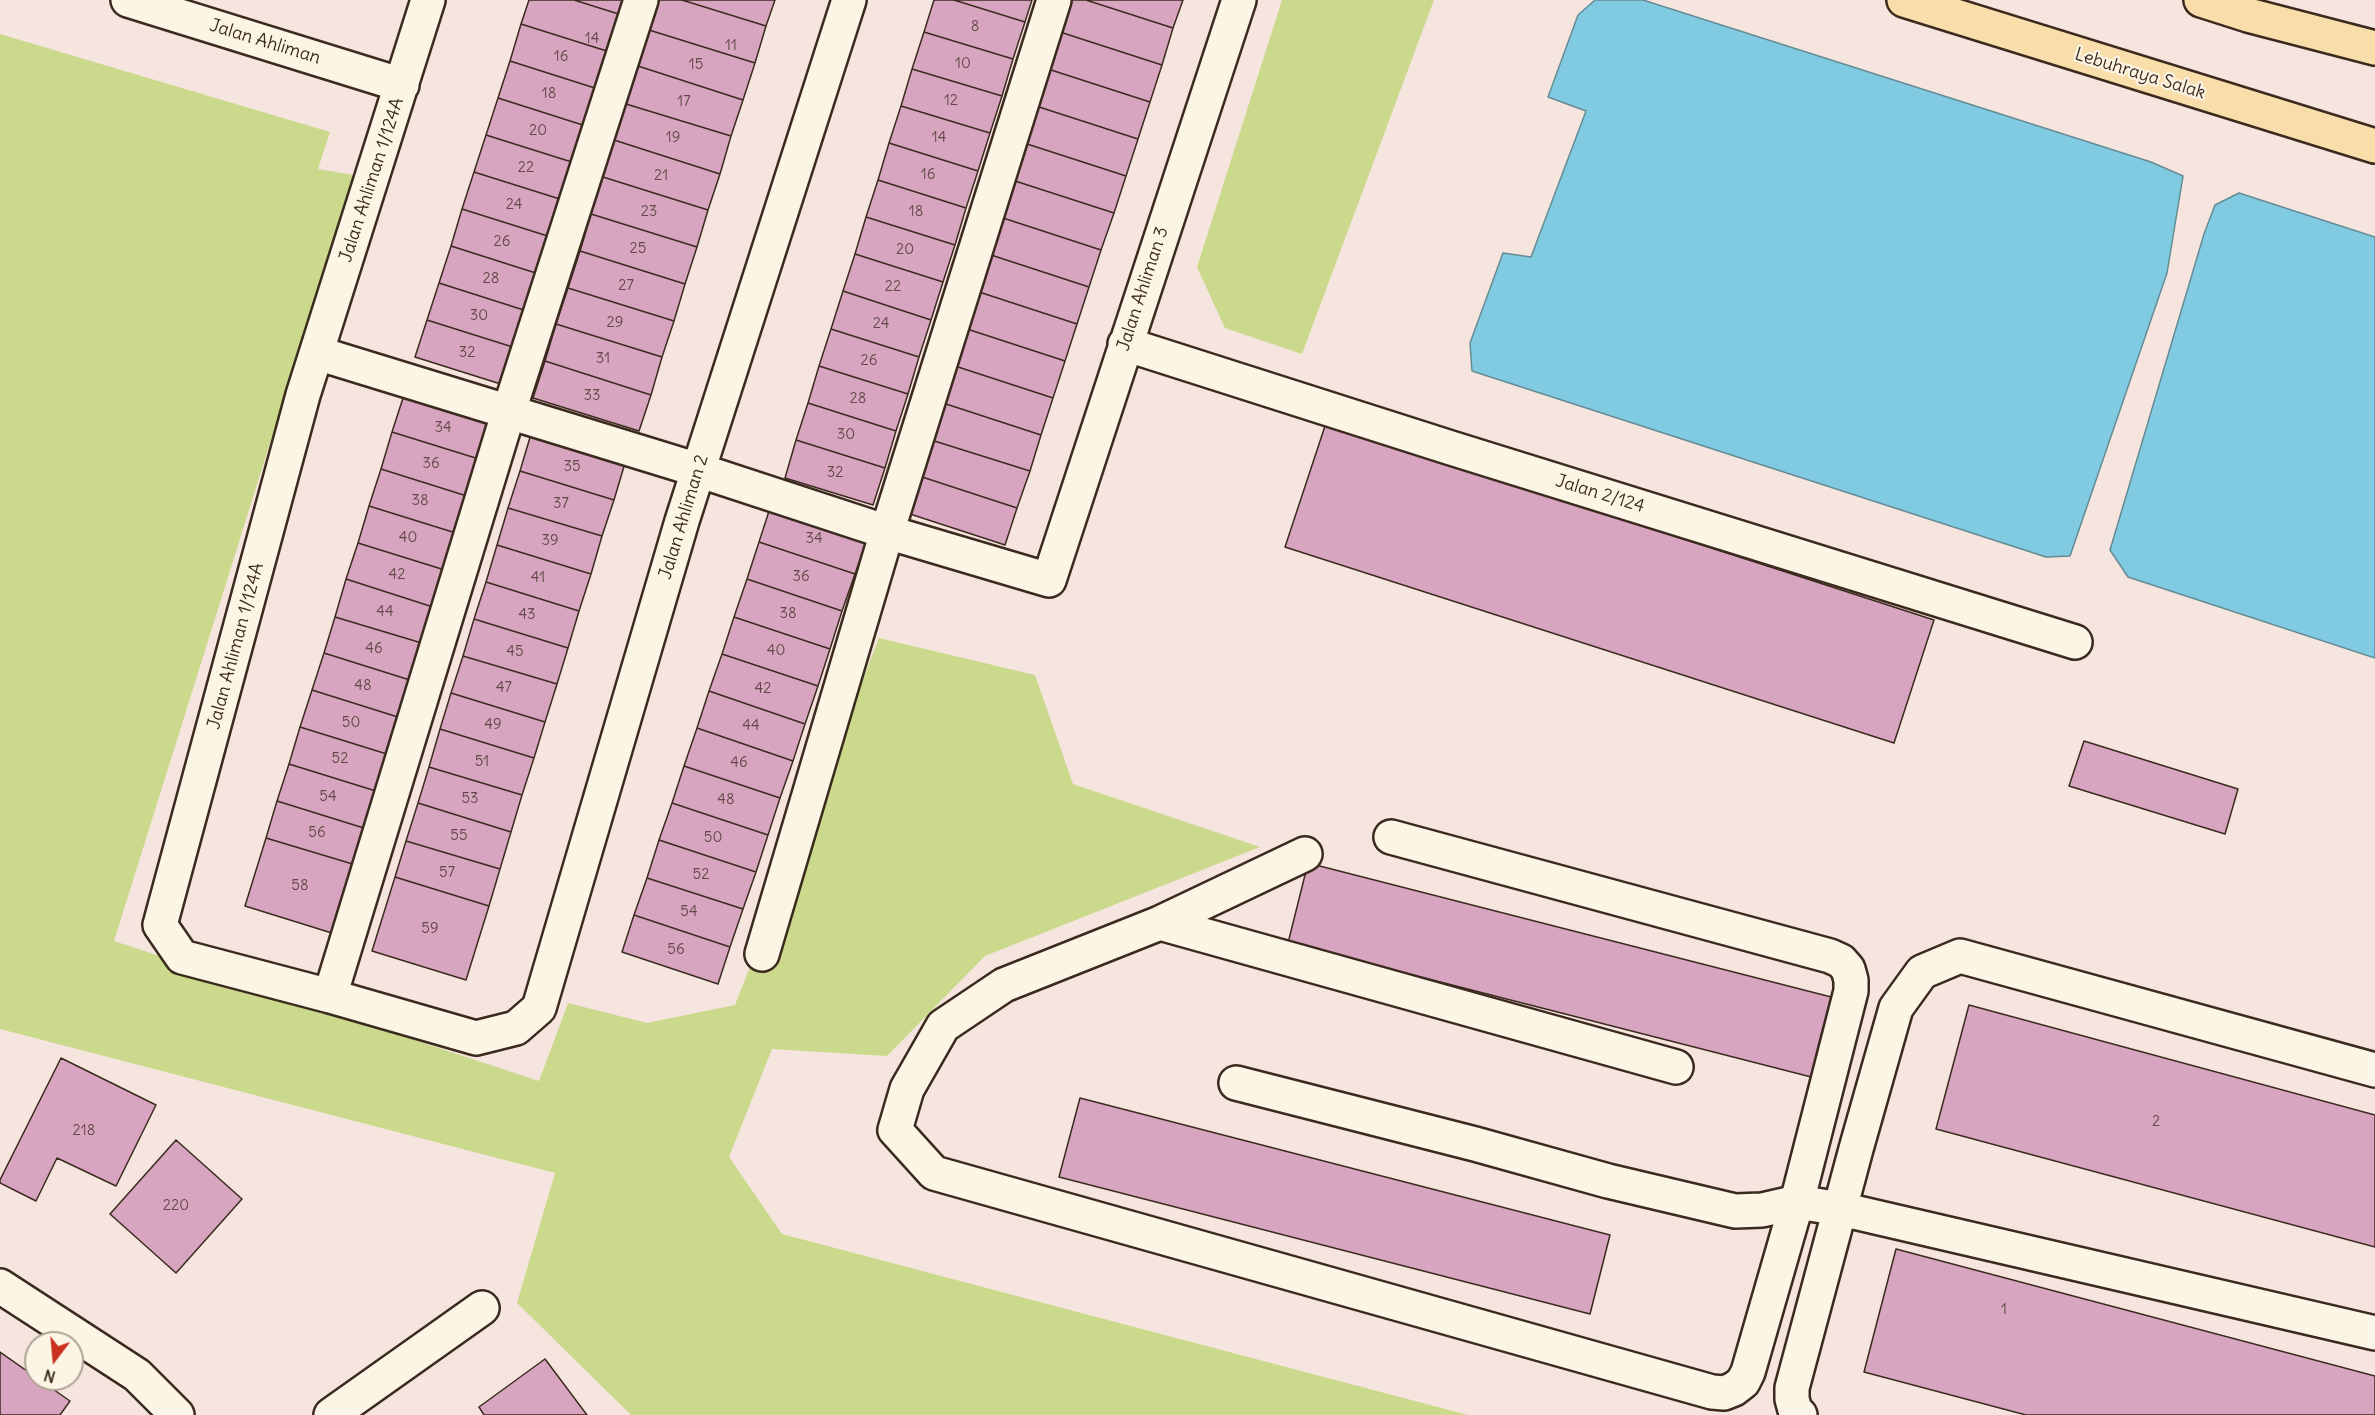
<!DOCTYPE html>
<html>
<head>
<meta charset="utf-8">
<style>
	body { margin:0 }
	#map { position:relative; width:2375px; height:1415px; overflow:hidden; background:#f5e5de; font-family:Delius,sans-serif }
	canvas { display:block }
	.north { position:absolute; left:24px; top:1331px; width:60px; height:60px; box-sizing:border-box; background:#fcf5e5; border:2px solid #afa495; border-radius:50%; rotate:196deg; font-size:16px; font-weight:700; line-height:24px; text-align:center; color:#3b2a1e }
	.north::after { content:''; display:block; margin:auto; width:21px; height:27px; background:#c8321e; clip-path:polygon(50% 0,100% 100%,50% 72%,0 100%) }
</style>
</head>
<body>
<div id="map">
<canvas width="2375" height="1415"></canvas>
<div class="north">N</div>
</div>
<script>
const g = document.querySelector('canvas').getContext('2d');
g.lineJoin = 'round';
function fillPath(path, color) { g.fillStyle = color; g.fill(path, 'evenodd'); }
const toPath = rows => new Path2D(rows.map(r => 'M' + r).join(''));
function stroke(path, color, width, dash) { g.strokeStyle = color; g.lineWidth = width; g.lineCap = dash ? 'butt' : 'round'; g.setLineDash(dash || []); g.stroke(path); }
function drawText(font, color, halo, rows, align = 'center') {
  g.font = font + ' Delius,sans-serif'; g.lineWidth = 4.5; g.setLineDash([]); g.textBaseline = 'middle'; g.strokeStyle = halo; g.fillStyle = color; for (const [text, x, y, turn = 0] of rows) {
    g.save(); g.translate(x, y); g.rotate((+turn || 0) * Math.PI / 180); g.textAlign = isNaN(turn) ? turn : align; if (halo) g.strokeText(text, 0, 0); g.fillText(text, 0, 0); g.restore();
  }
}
fillPath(toPath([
	[1282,0,1434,0,1302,354,1225,328,1197,267],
	[0,34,330,132,318,169,354,175,114,941,539,1081,568,1003,647,1023,735,1005,879,638,1035,675,1073,784,1260,847,985,956,887,1056,772,1049,729,1157,782,1234,1468,1415,631,1415,517,1303,555,1173,0,1029]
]), '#cbd98c');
const water = toPath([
	[1595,0,1643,0,2151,162,2183,176,2167,273,2070,556,2046,557,1472,371,1470,343,1503,253,1531,257,1586,111,1548,97,1578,15,1595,0],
	[2239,193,2375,237,2375,658,2128,577,2110,550,2204,234,2215,205,2239,193]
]);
fillPath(water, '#81cbe2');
stroke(water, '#658b94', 1.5);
const building = toPath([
	[529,0,574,0,625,16,613,53,521,24,529,0],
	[574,0,630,0,625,16,574,0],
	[659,0,682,0,766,26,755,63,649,30,659,0],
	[682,0,775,0,766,26,682,0],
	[934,0,954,0,1025,22,1013,59,924,32,934,0],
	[954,0,1032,0,1025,22,954,0],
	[1070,0,1086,0,1173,28,1162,65,1060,32,1070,0],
	[1086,0,1183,0,1173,28,1086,0],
	[521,24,613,53,601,90,510,61,521,24],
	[649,30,755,63,743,100,638,66,649,30],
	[924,32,1013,59,1002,96,912,69,924,32],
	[1060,32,1162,65,1150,102,1048,69,1060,32],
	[510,61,601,90,589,127,498,98,510,61],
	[638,66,743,100,731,136,626,104,638,66],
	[912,69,1002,96,990,133,901,106,912,69],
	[1048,69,1150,102,1138,139,1036,106,1048,69],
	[498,98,589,127,578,164,486,135,498,98],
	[626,104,731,136,720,174,614,140,626,104],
	[901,106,990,133,978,171,889,143,901,106],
	[1036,106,1138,139,1126,176,1024,143,1036,106],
	[486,135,578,164,566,201,474,172,486,135],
	[614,140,720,174,708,210,603,177,614,140],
	[889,143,978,171,966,208,878,180,889,143],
	[1024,143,1126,176,1114,213,1012,180,1024,143],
	[474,172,566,201,554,238,462,209,474,172],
	[603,177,708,210,697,247,591,214,603,177],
	[878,180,966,208,955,245,866,217,878,180],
	[1012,180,1114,213,1101,250,1000,217,1012,180],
	[462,209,554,238,542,275,451,246,462,209],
	[591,214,697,247,685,284,580,251,591,214],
	[866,217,955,245,943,282,855,254,866,217],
	[1000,217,1101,250,1089,287,988,254,1000,217],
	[451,246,542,275,530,312,439,283,451,246],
	[580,251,685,284,674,321,568,288,580,251],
	[855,254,943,282,931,320,843,291,855,254],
	[988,254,1089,287,1077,324,976,291,988,254],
	[439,283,530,312,519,349,427,320,439,283],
	[568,288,674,321,662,357,556,324,568,288],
	[843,291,931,320,919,357,831,329,843,291],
	[976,291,1077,324,1065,361,964,328,976,291],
	[427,320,519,349,507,386,415,357,427,320],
	[556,324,662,357,651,395,545,361,556,324],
	[964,328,1065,361,1053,398,952,365,964,328],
	[831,329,919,357,908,394,819,366,831,329],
	[545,361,651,395,639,431,533,398,545,361],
	[952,365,1053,398,1041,435,940,402,952,365],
	[819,366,908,394,896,431,808,403,819,366],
	[404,395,493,423,482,460,392,432,404,395],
	[940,402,1041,435,1030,471,928,439,940,402],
	[808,403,896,431,885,468,796,440,808,403],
	[1326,423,1934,620,1894,743,1285,547,1326,423],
	[392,432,482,460,470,497,381,469,392,432],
	[531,434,625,463,614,500,520,471,531,434],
	[928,439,1030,471,1017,508,916,475,928,439],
	[796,440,885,468,873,505,785,478,796,440],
	[381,469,470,497,459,534,369,506,381,469],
	[520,471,614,500,602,536,508,508,520,471],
	[916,475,1017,508,1005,545,904,512,916,475],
	[771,505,868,537,855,574,759,542,771,505],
	[369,506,459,534,448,571,358,543,369,506],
	[508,508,602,536,591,574,497,545,508,508],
	[759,542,855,574,842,611,747,579,759,542],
	[358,543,448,571,436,608,346,579,358,543],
	[497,545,591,574,579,611,486,582,497,545],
	[346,579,436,608,425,644,335,617,346,579],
	[747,579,842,611,830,649,734,617,747,579],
	[486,582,579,611,568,648,474,619,486,582],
	[335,617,425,644,413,681,324,653,335,617],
	[734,617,830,649,818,686,722,654,734,617],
	[474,619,568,648,557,684,463,656,474,619],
	[324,653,413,681,401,718,312,690,324,653],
	[722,654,818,686,805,724,709,691,722,654],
	[463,656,557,684,545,722,451,693,463,656],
	[312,690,401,718,390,755,300,727,312,690],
	[709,691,805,724,793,761,697,728,709,691],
	[451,693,545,722,534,758,440,729,451,693],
	[300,727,390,755,379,792,289,764,300,727],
	[697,728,793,761,780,798,684,766,697,728],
	[440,729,534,758,522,795,429,767,440,729],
	[2084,741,2238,789,2225,834,2069,786,2084,741],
	[289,764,379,792,367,829,277,801,289,764],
	[684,766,780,798,768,835,672,803,684,766],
	[429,767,522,795,511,832,418,803,429,767],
	[277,801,367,829,356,865,266,838,277,801],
	[418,803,511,832,500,869,406,841,418,803],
	[672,803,768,835,756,872,659,840,672,803],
	[266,838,356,865,335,934,245,906,266,838],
	[659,840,756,872,743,909,647,878,659,840],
	[406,841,500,869,489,906,395,877,406,841],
	[1308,863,1839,999,1819,1079,1288,943,1308,863],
	[395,877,489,906,466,980,372,951,395,877],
	[647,878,743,909,730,947,634,915,647,878],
	[634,915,730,947,718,984,622,952,634,915],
	[1969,1005,2375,1115,2375,1247,1936,1129,1969,1005],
	[61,1058,156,1105,116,1186,57,1158,36,1201,0,1183,0,1180,61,1058],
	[1080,1098,1610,1235,1590,1314,1059,1177,1080,1098],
	[176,1140,242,1199,176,1273,110,1214,176,1140],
	[1896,1249,2375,1376,2375,1415,2026,1415,1864,1372,1896,1249],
	[0,1352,70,1401,60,1415,0,1415,0,1352],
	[545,1359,587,1415,484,1415,479,1407,545,1359]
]);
fillPath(building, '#d8a5c1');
stroke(building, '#3b2a1e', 1.5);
const minor = toPath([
	[128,0,402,85],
	[428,0,303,395,160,925,182,957,330,996,476,1038,516,1028,539,1008,682,521,849,0],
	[1125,344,1451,448,2075,642],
	[317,353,698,470,887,532,1049,580,1239,0],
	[1305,854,1160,923,1004,985,943,1026,907,1089,895,1130,934,1173,1712,1392,1724,1393,1734,1389,1743,1382,1748,1372,1797,1202,1841,1209,2375,1333],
	[1160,923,1676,1067],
	[762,954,887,532,1054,0],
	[330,996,508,414,641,0],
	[1236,1083,1475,1144,1608,1181,1735,1211,1762,1210,1797,1202,1851,991,1851,980,1848,969,1841,961,1830,956,1391,837],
	[0,1286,137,1375,177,1415],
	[331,1415,482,1308],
	[1800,1415,1795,1410,1792,1399,1792,1388,1856,1149,1896,1008,1922,972,1960,956,2375,1070]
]);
const highway = toPath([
	[1904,0,2375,146],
	[2201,0,2248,15,2375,48]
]);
stroke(minor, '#3b2a1e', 38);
stroke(highway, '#3b2a1e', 38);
stroke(minor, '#fcf5e5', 33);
stroke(highway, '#f9deab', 33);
drawText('15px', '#624947', null, [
	["8",975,27],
	["14",592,39],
	["11",731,46],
	["16",561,57],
	["10",963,64],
	["15",696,65],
	["18",549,94],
	["12",951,101],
	["17",684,102],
	["20",538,131],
	["19",673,138],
	["14",939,138],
	["22",526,168],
	["16",928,175],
	["21",661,176],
	["24",514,205],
	["23",649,212],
	["18",916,212],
	["26",502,242],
	["25",638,249],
	["20",905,250],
	["28",491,279],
	["27",626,286],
	["22",893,287],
	["30",479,316],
	["29",615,323],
	["24",881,324],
	["32",467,353],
	["31",603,359],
	["26",869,361],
	["33",592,396],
	["28",858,399],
	["34",443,428],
	["30",846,435],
	["36",431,464],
	["35",572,467],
	["32",835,473],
	["38",420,501],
	["37",561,504],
	["40",408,538],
	["34",814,539],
	["39",550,541],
	["42",397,575],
	["36",801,577],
	["41",538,578],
	["44",385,612],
	["38",788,614],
	["43",527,615],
	["46",374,649],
	["40",776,651],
	["45",515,652],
	["48",363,686],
	["47",504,688],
	["42",763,689],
	["50",351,723],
	["49",493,725],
	["44",751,726],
	["52",340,759],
	["51",482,762],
	["46",739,763],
	["54",328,797],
	["53",470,799],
	["48",726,800],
	["56",317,833],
	["55",459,836],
	["50",713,838],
	["57",447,873],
	["52",701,875],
	["58",300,886],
	["54",689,912],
	["59",430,929],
	["56",676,950],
	["2",2156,1122],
	["218",84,1131],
	["220",176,1206],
	["1",2004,1310]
]);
drawText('18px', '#3b2a1e', '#fcf5e5', [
	["Jalan Ahliman",265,42,17],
	["Lebuhraya Salak",2140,74,17],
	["Jalan Ahliman 1/124A",372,180,-72],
	["Jalan Ahliman 3",1143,289,-72],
	["Jalan 2/124",1600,494,17],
	["Jalan Ahliman 2",684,517,-73],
	["Jalan Ahliman 1/124A",236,646,-75]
]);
</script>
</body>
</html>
